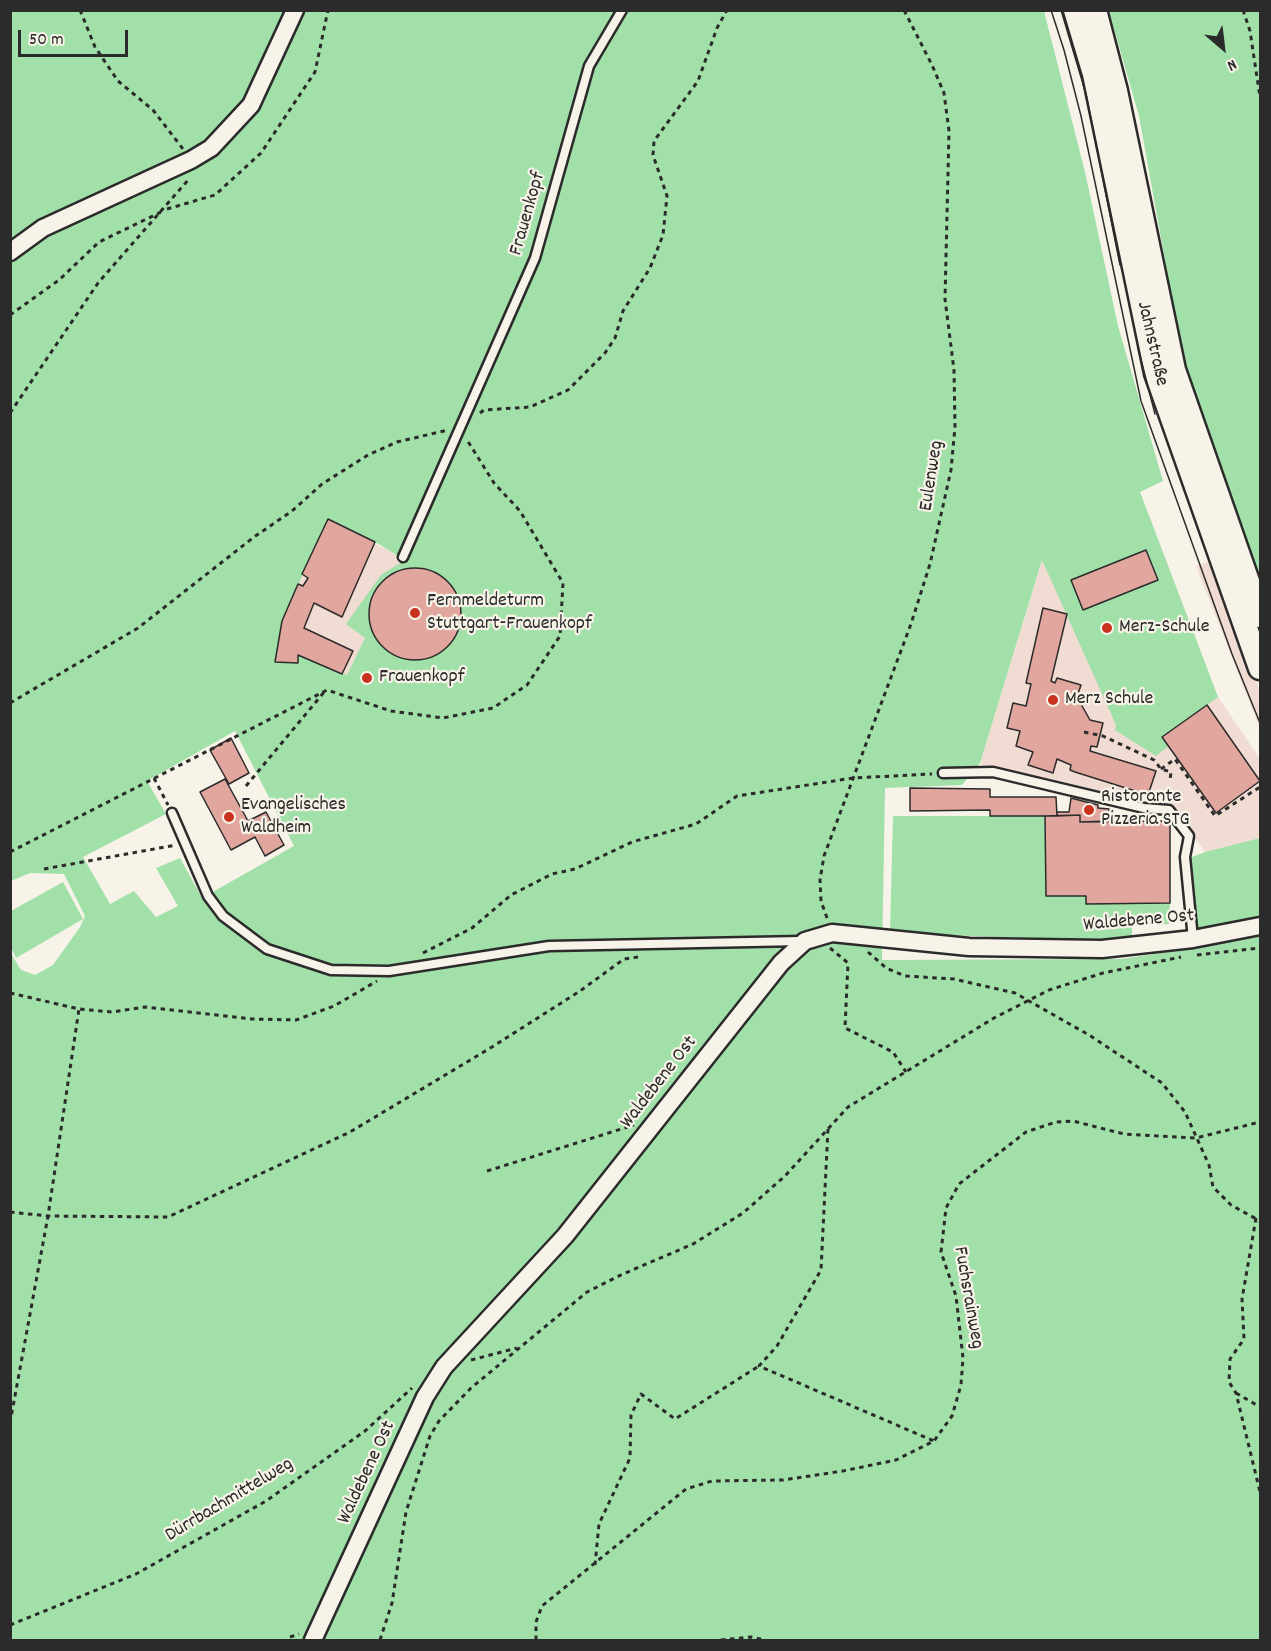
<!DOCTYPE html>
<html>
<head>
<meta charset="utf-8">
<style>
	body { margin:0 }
	#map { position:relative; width:1271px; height:1651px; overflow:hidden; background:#f7f3e8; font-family:Dekko,sans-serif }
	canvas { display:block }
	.frame { position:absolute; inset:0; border:12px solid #2b2b2b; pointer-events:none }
	.north { position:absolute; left:1193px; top:18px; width:60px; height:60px; -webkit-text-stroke:4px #f7f3e8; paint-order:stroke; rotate:152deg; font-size:16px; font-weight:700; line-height:24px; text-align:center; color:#2b2b2b }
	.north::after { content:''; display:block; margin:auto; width:21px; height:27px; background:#2b2b2b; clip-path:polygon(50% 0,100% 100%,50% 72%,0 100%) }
	.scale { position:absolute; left:18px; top:30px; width:110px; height:27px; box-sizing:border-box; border:3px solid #2b2b2b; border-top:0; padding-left:8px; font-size:18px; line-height:21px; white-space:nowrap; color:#2b2b2b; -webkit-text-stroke:4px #f7f3e8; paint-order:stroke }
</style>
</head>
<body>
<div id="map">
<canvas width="1271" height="1651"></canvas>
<div class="frame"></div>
<div class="north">N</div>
<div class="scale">50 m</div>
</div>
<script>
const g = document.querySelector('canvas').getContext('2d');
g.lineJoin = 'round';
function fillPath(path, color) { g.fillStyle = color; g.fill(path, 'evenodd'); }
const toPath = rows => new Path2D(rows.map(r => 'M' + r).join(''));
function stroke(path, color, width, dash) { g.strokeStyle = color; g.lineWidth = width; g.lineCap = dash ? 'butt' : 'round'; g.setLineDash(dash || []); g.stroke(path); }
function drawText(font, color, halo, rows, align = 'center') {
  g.font = font + ' Dekko,sans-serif'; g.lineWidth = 4.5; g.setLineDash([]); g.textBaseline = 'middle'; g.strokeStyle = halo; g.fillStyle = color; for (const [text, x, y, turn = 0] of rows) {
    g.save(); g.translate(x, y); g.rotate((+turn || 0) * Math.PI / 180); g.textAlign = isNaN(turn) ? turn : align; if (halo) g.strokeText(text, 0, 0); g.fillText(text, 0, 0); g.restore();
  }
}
fillPath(toPath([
	[1140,492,1218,697,1260,759,1260,838,1205,852,1168,801,1138,791,1135,799,1096,793,993,772,980,763,1050,535],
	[328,519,406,560,347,624,365,638,347,676,298,663,275,662,282,621],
	[1211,561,1260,692,1260,729,1196,566]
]), '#f0dcd2');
fillPath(toPath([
	[11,11,1044,11,1085,172,1118,326,1163,481,1140,492,1218,697,1163,737,1169,746,1156,756,1115,730,1116,725,1042,560,980,763,962,785,885,788,882,960,1121,959,1195,948,1187,859,1205,852,1260,838,1260,1640,11,1640,10,952,21,970,35,975,53,965,80,927,85,916,64,874,30,873,11,881],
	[328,519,375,542,405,560,381,575,346,624,365,638,347,675,298,655,297,663,275,662,282,621],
	[235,731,294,846,202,898,180,858,156,868,178,906,156,917,134,891,110,904,83,857,166,814,147,781],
	[1109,11,1260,11,1260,581,1186,377,1139,116],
	[893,816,1045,816,1046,896,1086,896,1086,904,1170,903,1169,924,1132,925,1132,942,890,933],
	[63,882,83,919,16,958,11,947,11,911]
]), '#a1e0a8');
const building = toPath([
	[328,519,375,542,342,617,314,603,304,628,353,651,342,674,298,655,298,663,275,662,282,621,298,584,303,586,308,578,302,574,328,519],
	[1146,550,1158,580,1083,610,1071,580,1146,550],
	'369 614a46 46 0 1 1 92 0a46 46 0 1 1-92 0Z',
	[1043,608,1067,614,1051,681,1055,683,1057,678,1081,685,1077,697,1090,720,1103,723,1097,747,1091,746,1090,751,1156,771,1148,795,1075,772,1070,770,1071,765,1057,759,1053,773,1028,765,1033,752,1016,746,1020,731,1007,728,1013,703,1026,706,1031,684,1026,683,1043,608],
	[1207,705,1260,781,1216,813,1162,737,1207,705],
	[231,738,249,773,229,784,210,750,231,738],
	[225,779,248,821,266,812,284,845,265,856,255,837,231,850,200,792,225,779],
	[910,788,990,789,990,797,1056,797,1057,816,990,816,990,810,910,811,910,788],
	[1071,798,1098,805,1098,808,1109,809,1110,821,1080,822,1080,815,1057,816,1057,812,1069,812,1071,798],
	[1080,815,1080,822,1170,821,1170,903,1086,904,1086,896,1046,896,1045,816,1080,815]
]);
fillPath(building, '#e1a79e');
stroke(building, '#2b2b2b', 1.5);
const service = toPath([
	[403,557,535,258,589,66,622,10],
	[943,773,993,772,1144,808,1169,810,1189,836,1185,857,1193,939],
	[172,813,208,896,223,916,267,949,331,970,389,971,549,946,801,941]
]);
const minor = toPath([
	[10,252,43,228,191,160,211,148,251,105,295,10],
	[313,1640,425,1397,444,1367,565,1236,781,963,805,941,832,933,969,947,1102,949,1193,939,1260,926]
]);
const secondary = toPath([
	[1075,10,1094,74,1156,373,1260,668],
	[1095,10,1116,91,1174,370,1260,616]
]);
stroke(service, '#2b2b2b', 13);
stroke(minor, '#2b2b2b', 21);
stroke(secondary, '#2b2b2b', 27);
stroke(toPath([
	[80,10,95,47,118,81,153,110,183,149],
	[1243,10,1250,31,1260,97],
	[167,209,215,195,261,153,315,72,328,10],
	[10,315,59,280,99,242,161,212],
	[10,413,98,283,189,179],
	[480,413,484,410,530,407,568,390,605,353,615,338,623,311,650,268,663,235,667,196,653,155,654,141,698,81,717,28,727,10],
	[10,703,138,628,254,537,292,511,322,484,368,455,397,442,448,430],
	[1084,732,1103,736,1154,760,1161,769,1171,772,1170,780],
	[1161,769,1175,759,1215,816,1260,787],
	[154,778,168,805],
	[246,786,325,691],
	[10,852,327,690,391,711,443,718,493,708,527,685,560,636,563,583,520,511,494,483,467,440],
	[44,869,176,845],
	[827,918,821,901,820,880,824,856,911,624,930,564,951,470,955,427,954,370,945,299,949,131,944,93,932,65,904,10],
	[830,948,848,963,845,1028,893,1052,906,1072],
	[868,952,886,968,905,976,954,979,1015,993,1089,1035,1162,1083,1185,1112,1209,1165,1213,1187,1231,1205,1260,1221],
	[423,953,472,928,511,895,552,874,575,869,632,842,696,824,737,796,853,778,932,774],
	[1197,955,1260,948],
	[10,993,79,1009,112,1012,145,1007,252,1019,296,1020,334,1006,377,981],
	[828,1129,821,1270,777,1346,759,1366,934,1441],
	[487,1171,634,1125],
	[10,1212,48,1216,168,1217,350,1132,492,1047,580,991,624,959,638,957],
	[1256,1218,1242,1299,1244,1339,1230,1359,1229,1382,1236,1393,1260,1492],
	[471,1360,517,1348],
	[1236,1393,1260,1407],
	[10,1423,48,1216,79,1009],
	[595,1565,599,1524,630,1458,631,1415,641,1394,675,1419,759,1366],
	[10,1625,136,1574,266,1501,365,1431,412,1388],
	[290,1637,299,1634],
	[380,1640,392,1603,406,1512,430,1436,439,1421,471,1388,587,1292,623,1274,693,1244,743,1213,785,1176,848,1107,994,1018,1049,990,1103,973,1181,957],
	[536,1640,536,1622,542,1606,686,1489,712,1481,783,1480,843,1471,896,1460,934,1441,952,1416,961,1385,963,1358,956,1296,941,1252,946,1208,959,1184,1026,1132,1056,1122,1073,1121,1124,1134,1196,1138,1260,1122],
	[721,1640,751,1637,764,1640]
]), '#2b2b2b', 3, [4.5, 4.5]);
stroke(service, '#f7f3e8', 8);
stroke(minor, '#f7f3e8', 16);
stroke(secondary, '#f7f3e8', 22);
stroke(toPath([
	[1051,10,1064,50,1081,116,1141,401,1232,654,1260,723],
	[1061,10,1086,94,1120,265],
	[1138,348,1155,414]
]), '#2b2b2b', 1.5);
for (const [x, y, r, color] of [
	[415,613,6,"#c8321e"],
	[1107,628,6,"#c8321e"],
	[367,678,6,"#c8321e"],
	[1053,700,6,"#c8321e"],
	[1089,810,6,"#c8321e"],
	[229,817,6,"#c8321e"]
]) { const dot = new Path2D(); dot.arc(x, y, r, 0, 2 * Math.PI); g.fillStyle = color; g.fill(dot); stroke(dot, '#f7f3e8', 2); }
drawText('20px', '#2b2b2b', '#f7f3e8', [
	["Frauenkopf",529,214,-74],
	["Jahnstraße",1151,344,77],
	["Eulenweg",933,476,-81],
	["Waldebene Ost",1139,922,-5],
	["Waldebene Ost",660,1083,-52],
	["Fuchsrainweg",967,1298,80],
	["Waldebene Ost",368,1473,-65],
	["Dürrbachmittelweg",230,1501,-31]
]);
drawText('20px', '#2b2b2b', '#f7f3e8', [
	["Fernmeldeturm",427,602],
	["Stuttgart-Frauenkopf",427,625],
	["Merz-Schule",1119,628],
	["Frauenkopf",379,678],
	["Merz Schule",1065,700],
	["Ristorante",1101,798],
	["Pizzeria STG",1101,821],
	["Evangelisches",241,806],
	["Waldheim",241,829]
], 'left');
</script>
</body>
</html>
